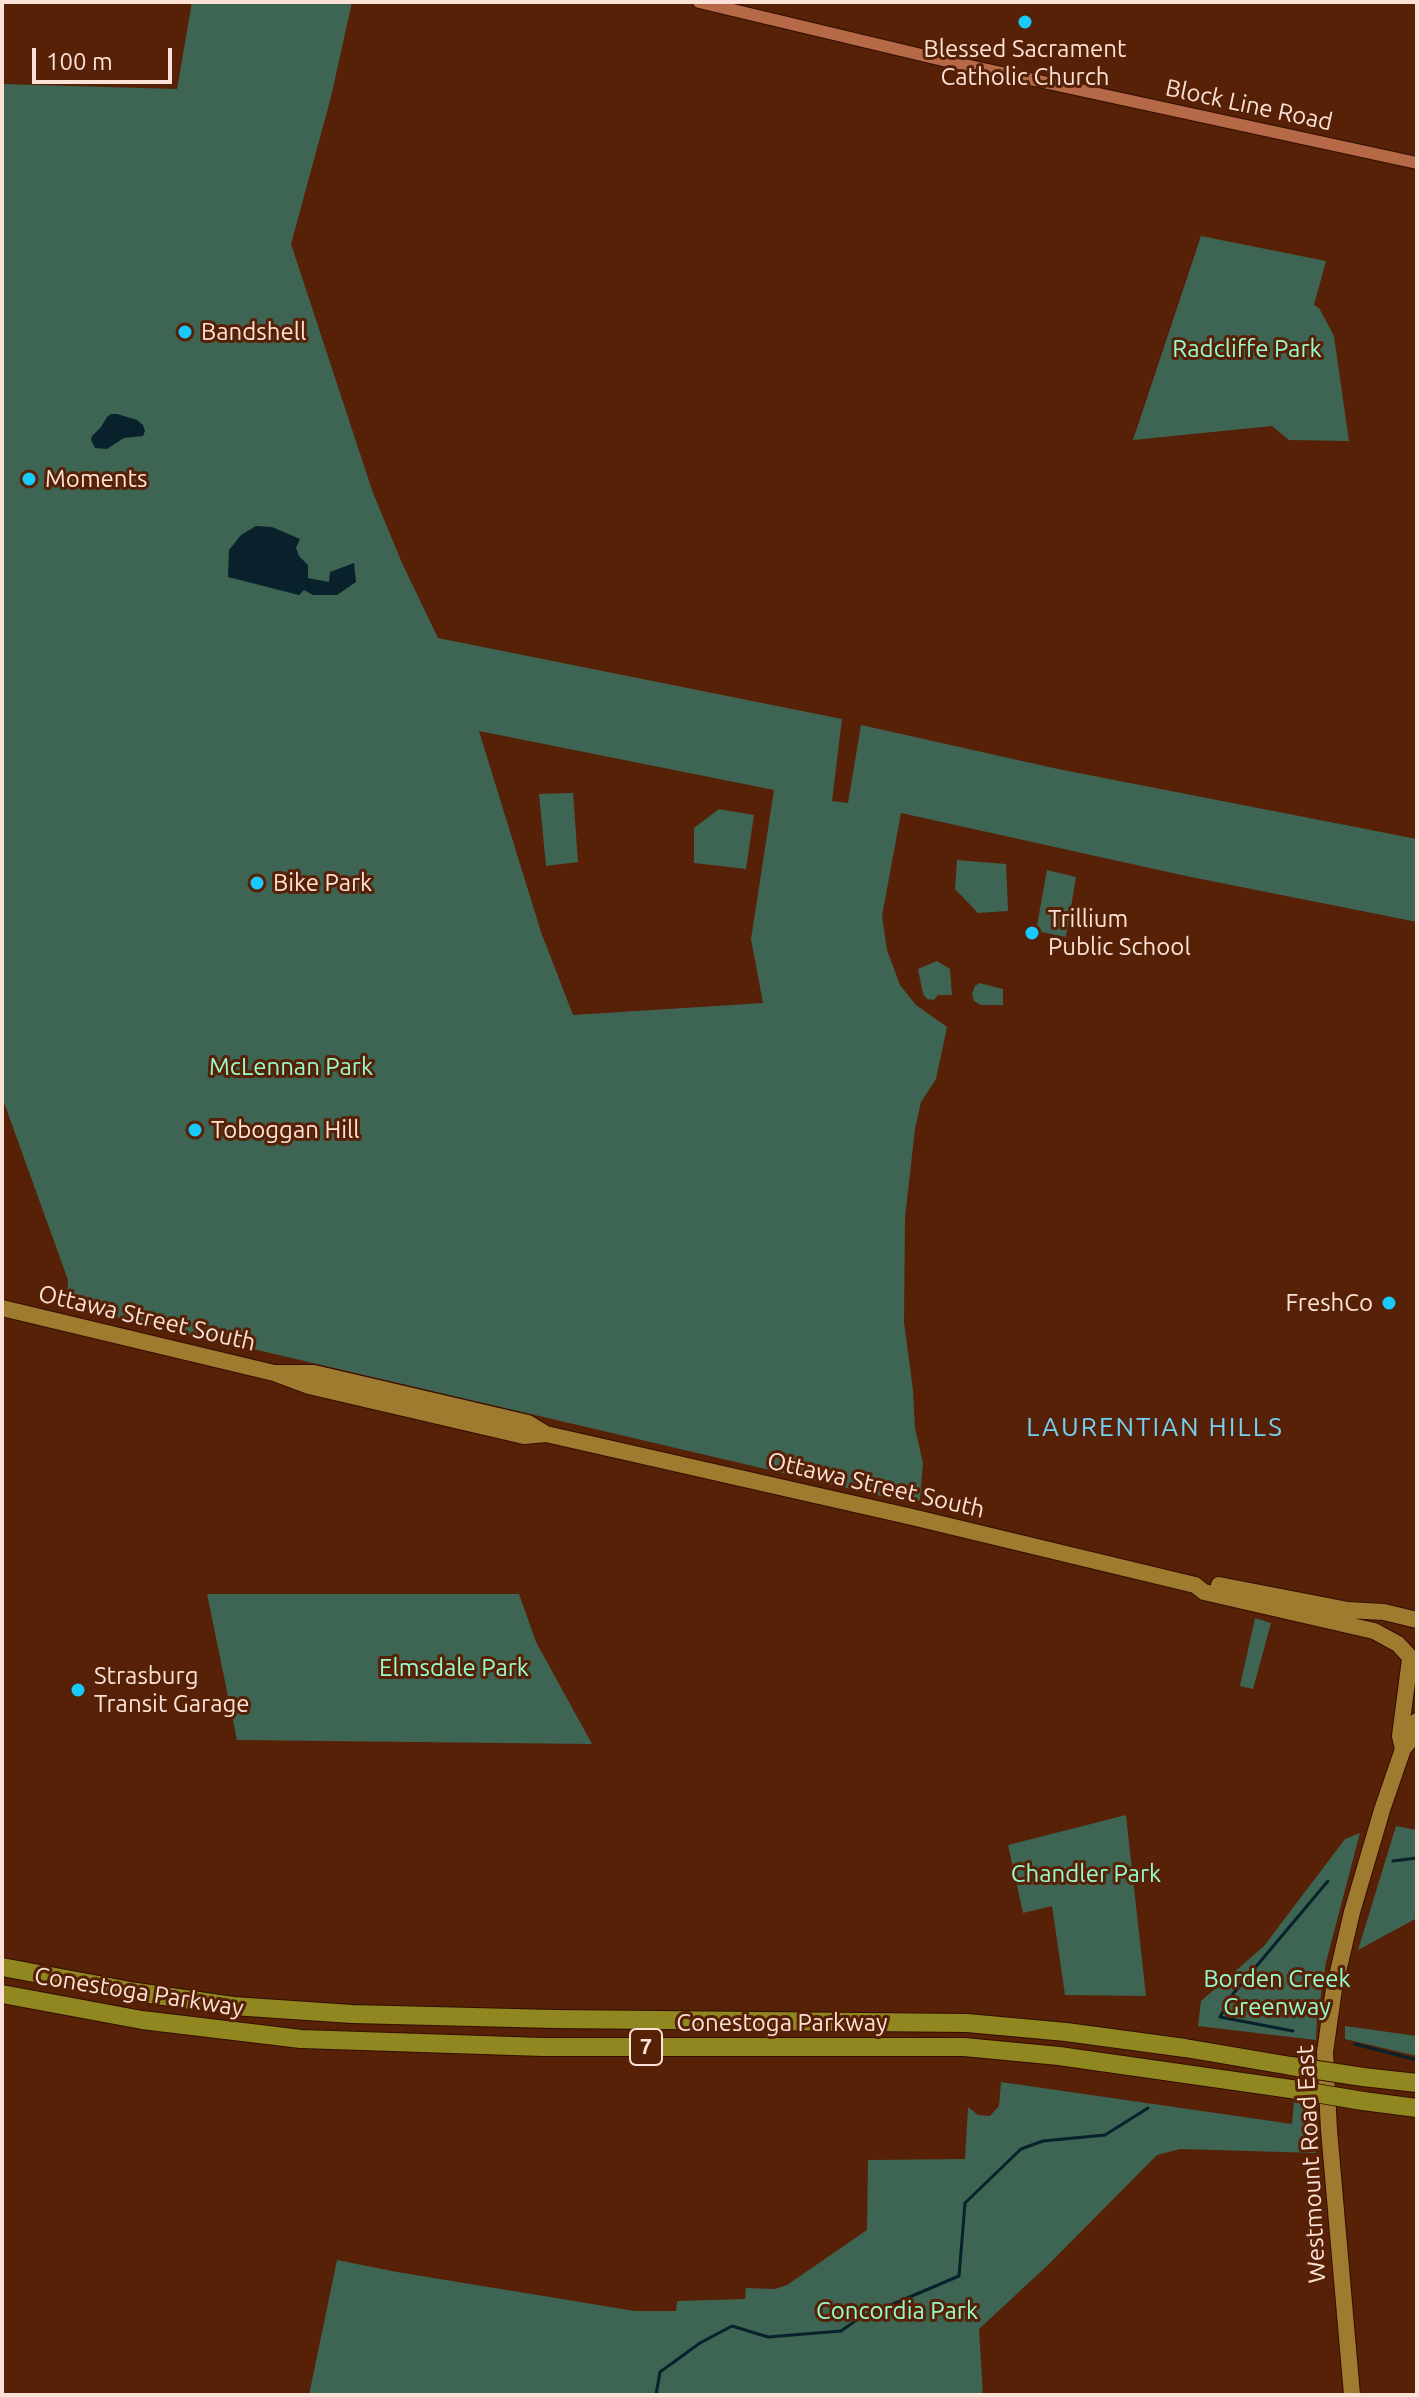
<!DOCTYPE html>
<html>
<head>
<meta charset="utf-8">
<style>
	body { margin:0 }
	#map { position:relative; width:1419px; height:2397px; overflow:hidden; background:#562106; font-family:Ubuntu,sans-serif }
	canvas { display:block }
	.frame { position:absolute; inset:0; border:4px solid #fbe1d6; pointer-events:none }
	.scale { position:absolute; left:32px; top:48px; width:140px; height:36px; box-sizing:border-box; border:4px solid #fbe1d6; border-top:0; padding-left:10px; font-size:24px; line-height:28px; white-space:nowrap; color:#fbe1d6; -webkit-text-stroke:6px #562106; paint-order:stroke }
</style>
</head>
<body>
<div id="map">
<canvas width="1419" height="2397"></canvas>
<div class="frame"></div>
<div class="scale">100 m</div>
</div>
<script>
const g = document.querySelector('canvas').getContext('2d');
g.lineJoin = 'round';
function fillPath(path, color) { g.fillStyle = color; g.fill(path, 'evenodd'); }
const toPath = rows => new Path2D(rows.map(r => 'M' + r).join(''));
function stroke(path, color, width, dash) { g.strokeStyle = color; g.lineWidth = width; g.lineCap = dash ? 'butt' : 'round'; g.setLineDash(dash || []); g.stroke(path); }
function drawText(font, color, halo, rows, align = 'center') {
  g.font = font + ' Ubuntu,sans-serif'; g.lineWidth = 6; g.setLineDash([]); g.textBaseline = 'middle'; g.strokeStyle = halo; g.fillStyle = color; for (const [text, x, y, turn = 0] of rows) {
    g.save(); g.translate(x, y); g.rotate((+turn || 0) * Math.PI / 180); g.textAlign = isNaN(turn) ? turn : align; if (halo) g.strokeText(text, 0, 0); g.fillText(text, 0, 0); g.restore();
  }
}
fillPath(toPath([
	[192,2,352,2,331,97,291,244,373,493,402,563,438,638,842,719,832,801,848,803,861,725,1058,769,1417,839,1417,922,1186,876,901,813,882,916,887,950,900,985,916,1005,947,1027,936,1079,921,1102,915,1129,905,1218,904,1322,913,1390,915,1428,923,1463,920,1500,915,1504,78,1308,75,1300,67,1299,68,1280,2,1097,2,84,177,89],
	[479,731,774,790,751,939,763,1003,573,1015,541,932],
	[1201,236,1326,261,1314,305,1319,308,1334,336,1349,441,1289,440,1272,426,1133,440],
	[573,793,578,862,546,866,539,794],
	[719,809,754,815,746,869,694,863,694,828],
	[957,860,1006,864,1008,911,978,913,955,889],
	[1047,870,1076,877,1066,937,1036,931],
	[937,961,950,969,952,995,938,995,934,1000,927,999,923,994,918,969],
	[979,983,1003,989,1003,1005,981,1005,974,1001,972,994,975,986],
	[207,1594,519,1594,536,1642,592,1744,237,1740],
	[1255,1618,1271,1623,1253,1689,1240,1686],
	[1126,1815,1146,1996,1065,1995,1052,1906,1023,1913,1008,1845],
	[1396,1826,1417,1830,1417,1918,1358,1950],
	[1360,1833,1326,1962,1317,2021,1316,2040,1198,2026,1201,2001,1264,1946,1345,1839],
	[1345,2026,1417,2036,1417,2056,1345,2039],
	[1001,2082,1292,2124,1294,2102,1316,2104,1316,2153,1180,2149,1157,2155,1048,2265,979,2329,983,2395,309,2395,337,2260,397,2272,635,2311,676,2311,677,2301,745,2299,746,2288,775,2289,787,2285,867,2230,868,2160,965,2159,968,2107,978,2115,990,2116,999,2106]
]), '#3e6453');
fillPath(toPath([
	[111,414,117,414,137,420,143,425,145,431,143,436,124,438,107,449,95,448,91,440,92,436,101,427,107,417],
	[256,526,272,527,300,539,296,548,299,556,308,565,308,578,329,582,330,572,354,563,356,582,337,595,313,595,304,590,299,595,228,577,229,550,241,535]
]), '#09212a');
stroke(toPath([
	[1393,1861,1417,1858],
	[1293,2031,1220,2017,1233,1994,1328,1881],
	[1355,2044,1417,2060],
	[656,2395,660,2372,700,2343,732,2326,768,2337,841,2331,858,2319,959,2276,965,2203,1021,2149,1043,2141,1105,2135,1148,2108]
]), '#09212a', 3);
const minor = toPath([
	[699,2,951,62,1417,163]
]);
const major = toPath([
	[2,1308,274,1373,309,1386,524,1436,546,1434],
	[274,1373,314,1373,528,1423,546,1434,912,1517,1195,1585,1204,1592,1374,1631,1398,1644,1417,1665],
	[1219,1585,1348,1610,1384,1612,1417,1620],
	[1403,1749,1400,1736,1410,1659],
	[1352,2395,1329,2130,1325,2052,1334,1989,1352,1912,1382,1810,1403,1749,1411,1739,1417,1721]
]);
const highway = toPath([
	[2,1967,136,1992,233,2006,352,2014,554,2019,967,2023,1066,2032,1185,2048,1291,2066],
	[2,1994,142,2020,301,2039,543,2047,964,2047,1059,2056,1291,2089],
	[1363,2077,1417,2083],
	[1363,2101,1417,2108]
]);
stroke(minor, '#330e00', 14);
stroke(major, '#330e00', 18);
stroke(highway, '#330e00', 20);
stroke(minor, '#b56947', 12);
stroke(major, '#9f7b30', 16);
stroke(highway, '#908721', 18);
const highwayBridge = toPath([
	[1291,2066,1363,2077],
	[1291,2089,1363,2101]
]);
stroke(highwayBridge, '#330e00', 20, []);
stroke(highwayBridge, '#908721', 18);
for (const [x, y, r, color] of [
	[1025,22,8,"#17cafb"],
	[185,332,8,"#17cafb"],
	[29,479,8,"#17cafb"],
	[257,883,8,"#17cafb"],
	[1032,933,8,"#17cafb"],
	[195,1130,8,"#17cafb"],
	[1389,1303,8,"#17cafb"],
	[78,1690,8,"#17cafb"]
]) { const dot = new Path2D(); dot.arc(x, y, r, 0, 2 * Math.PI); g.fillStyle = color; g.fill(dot); stroke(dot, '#562106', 3); }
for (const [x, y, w] of [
	[646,2047,32]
]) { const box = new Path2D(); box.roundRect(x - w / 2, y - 18, w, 36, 6); g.fillStyle = '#562106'; g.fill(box); stroke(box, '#fbe1d6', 2); }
drawText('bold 22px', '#fbe1d6', null, [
	["7",646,2047]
]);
drawText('24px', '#fbe1d6', '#562106', [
	["Blessed Sacrament",1025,49,"center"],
	["Catholic Church",1025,77,"center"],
	["Bandshell",201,332],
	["Moments",45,479],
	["Bike Park",273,883],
	["Trillium",1048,919],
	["Public School",1048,947],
	["Toboggan Hill",211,1130],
	["FreshCo",1373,1303,"right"],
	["Strasburg",94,1676],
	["Transit Garage",94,1704]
], 'left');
drawText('24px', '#fbe1d6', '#562106', [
	["Block Line Road",1249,105,12],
	["Ottawa Street South",147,1318,13],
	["Ottawa Street South",876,1485,13],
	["Conestoga Parkway",139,1992,9],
	["Conestoga Parkway",782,2023],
	["Westmount Road East",1311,2164,-93]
]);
drawText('24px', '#95fccf', '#562106', [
	["Radcliffe Park",1247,349],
	["McLennan Park",291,1067],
	["Elmsdale Park",454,1668],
	["Chandler Park",1086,1874],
	["Borden Creek",1277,1979],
	["Greenway",1277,2007],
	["Concordia Park",897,2311]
]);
g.letterSpacing = '2px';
drawText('26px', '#75d1f3', '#562106', [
	["LAURENTIAN HILLS",1155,1427]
]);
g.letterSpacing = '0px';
</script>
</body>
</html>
